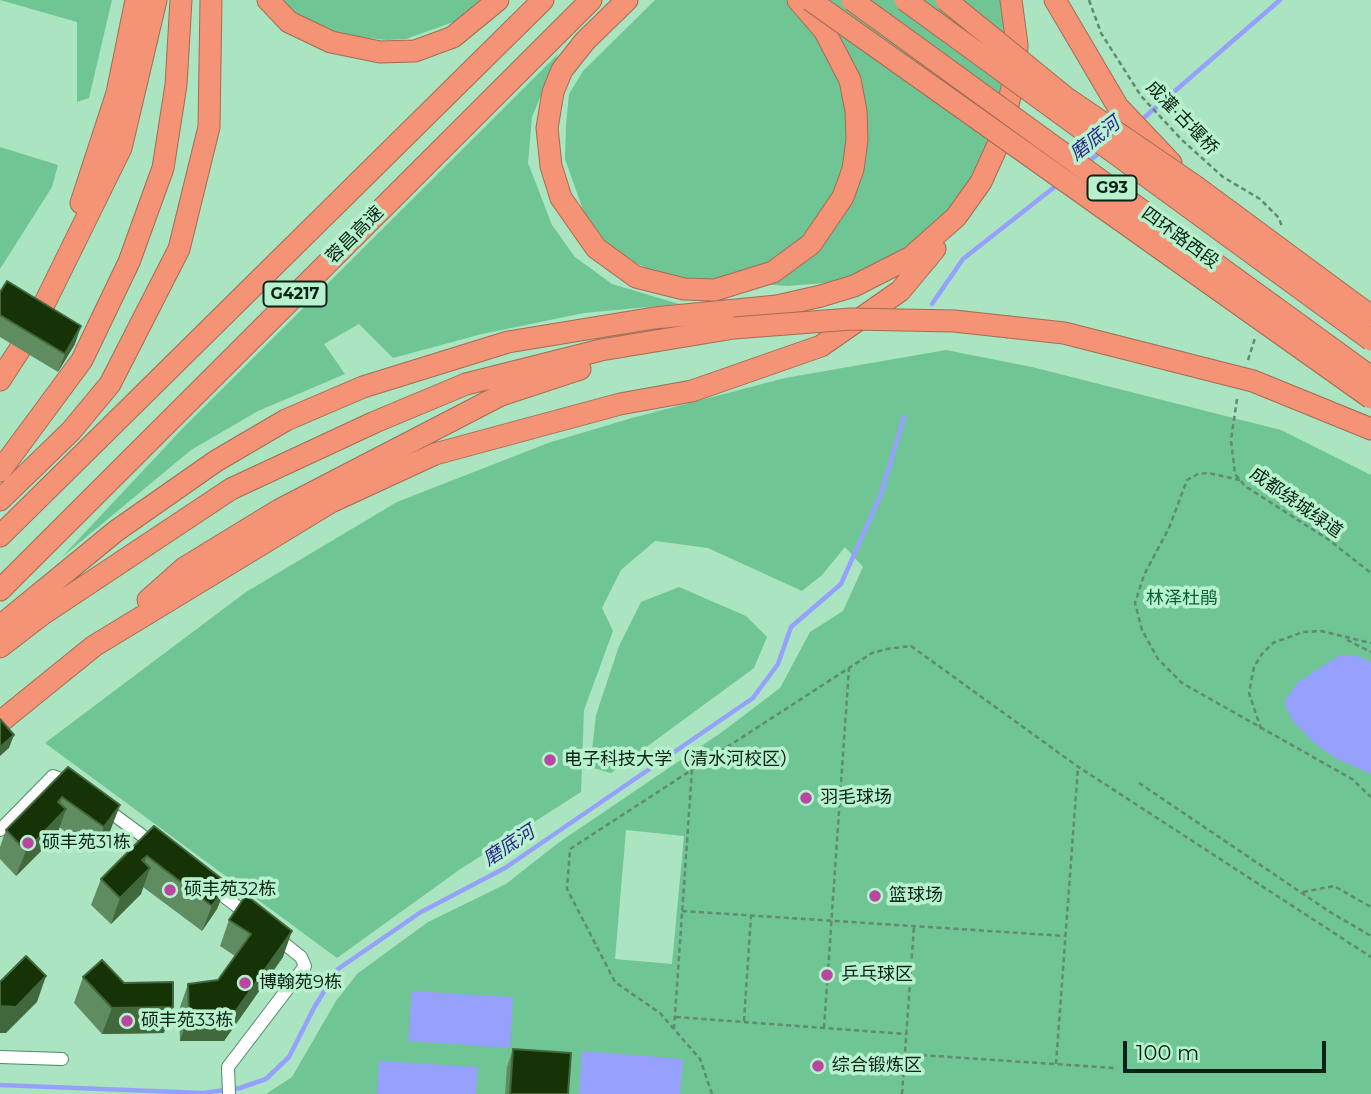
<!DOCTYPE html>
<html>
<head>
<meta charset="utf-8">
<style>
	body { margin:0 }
	#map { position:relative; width:1371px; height:1094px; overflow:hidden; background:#aae4c0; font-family:Montserrat,sans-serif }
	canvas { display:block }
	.scale { position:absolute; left:1123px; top:1041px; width:203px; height:32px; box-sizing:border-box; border:4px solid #0b2316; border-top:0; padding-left:9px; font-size:21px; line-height:24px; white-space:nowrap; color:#0b2316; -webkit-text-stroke:5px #b7f1cd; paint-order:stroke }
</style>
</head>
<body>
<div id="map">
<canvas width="1371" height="1094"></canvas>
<div class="scale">100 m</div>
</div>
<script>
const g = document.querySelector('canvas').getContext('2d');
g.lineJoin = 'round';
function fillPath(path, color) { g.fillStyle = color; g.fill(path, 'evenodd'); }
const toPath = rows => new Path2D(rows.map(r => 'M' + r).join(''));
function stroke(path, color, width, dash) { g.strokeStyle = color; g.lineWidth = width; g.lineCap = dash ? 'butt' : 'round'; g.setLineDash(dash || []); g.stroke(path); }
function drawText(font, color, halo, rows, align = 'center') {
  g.font = font + ' Montserrat,"Noto Sans SC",sans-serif'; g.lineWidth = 7; g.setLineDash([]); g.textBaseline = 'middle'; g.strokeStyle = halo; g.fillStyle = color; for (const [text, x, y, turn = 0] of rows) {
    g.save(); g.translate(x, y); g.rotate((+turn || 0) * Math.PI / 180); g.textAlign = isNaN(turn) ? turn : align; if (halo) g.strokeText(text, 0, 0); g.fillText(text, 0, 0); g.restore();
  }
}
fillPath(toPath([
	[0,0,112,0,89,98,77,102,77,22],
	[284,0,481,0,459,20,406,39,387,40,330,34,295,14],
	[655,0,1001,0,1011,57,986,158,957,204,914,246,838,282,787,286,685,278,659,274,636,263,611,248,588,224,565,159,566,126,569,94,583,71],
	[558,54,532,117,528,163,552,225,575,257,612,284,679,304,584,313,482,334,393,358,359,324,324,344,345,374,258,411,191,450,61,558,183,428],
	[0,147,58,165,52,187,0,269],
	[946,350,1032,367,1281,430,1371,475,1371,1094,266,1094,292,1077,336,1001,357,974,428,922,506,884,558,843,722,732,780,688,810,632,843,611,863,567,845,547,822,575,802,591,708,548,655,541,621,570,602,608,613,631,584,710,581,792,459,870,337,958,45,743,246,592,397,502,548,443,632,418,785,378],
	[626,830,684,836,672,964,615,959],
	[679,587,746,616,767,637,754,668,611,773,590,767,596,715,619,646,641,602]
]), '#6fc694');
fillPath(toPath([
	[1340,655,1354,655,1371,662,1371,774,1335,758,1313,742,1293,721,1285,706,1286,699,1298,682],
	[412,991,513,997,510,1048,408,1041],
	[582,1051,683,1059,680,1094,579,1094],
	[379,1061,478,1067,476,1094,377,1094]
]), '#95a1fd');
stroke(toPath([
	[1139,122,1280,0],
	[1087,163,1102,151],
	[932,304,963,259,1057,185],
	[0,1085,203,1093,240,1088,266,1079,289,1057,315,1006,338,969,421,912,505,868,753,698,778,664,791,627,841,584,881,494,904,417]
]), '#95a1fd', 4.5);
const minor = toPath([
	[102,806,155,845],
	[0,830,53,776,71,783],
	[209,885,251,917],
	[0,1057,62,1059],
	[229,1094,228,1067,305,966,301,957,276,937]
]);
const motorway = toPath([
	[268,0,289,22,331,42,380,52,415,51,453,37,498,0],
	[627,0,585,41,562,70,553,92,547,128,551,166,561,198,596,248,636,277,684,289,715,290,773,272,811,244,843,197,853,169,857,140,856,111,850,80,824,30,798,0],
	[1055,0,1118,107,1171,163],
	[81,203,117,93,136,0],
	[1009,327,1064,333,1253,381,1371,429],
	[0,380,29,335,121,148,156,0],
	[0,471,82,360,129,262,163,168,176,85,181,0],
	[0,500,71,431,110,384,179,249,209,127,211,0],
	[0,536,543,0],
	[0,590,591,0],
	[148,600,184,568,279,510,501,395,580,369],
	[0,626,116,531,216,461,286,420,363,387,508,342,654,318,777,306,821,296,854,286,911,257,956,217,981,182,1000,140,1016,70,1017,45,1011,0],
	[0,647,43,614,231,489,375,422,466,384,601,350,734,328],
	[0,722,94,646,331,502,435,454,620,404,692,391,821,346,900,291,935,249]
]);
stroke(minor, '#528969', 14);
stroke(motorway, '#a36c54', 23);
stroke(toPath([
	[1089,0,1101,33,1141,96,1182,140,1223,177,1260,199,1279,218,1282,227],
	[1248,360,1255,338],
	[1237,399,1231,440,1235,474,1245,486,1329,540,1371,573],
	[1240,480,1208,473,1198,474,1187,480,1169,528,1144,575,1135,603,1142,630,1158,659,1182,683,1352,779,1371,797],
	[1347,640,1371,652],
	[1261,729,1249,693,1254,667,1262,654,1273,643,1303,632,1321,631,1371,643],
	[1139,783,1330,912,1371,936],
	[1303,892,1334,886,1371,907],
	[682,911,1066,936],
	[676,1017,906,1034],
	[744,1021,751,916],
	[824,1028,849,668],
	[674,1029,692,770],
	[905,1054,1114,1068],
	[1056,1064,1078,767],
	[712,1094,700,1059,660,1013,615,982,567,889,570,849,872,653,887,649,911,646,1077,766,1371,957],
	[902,1094,914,927]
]), '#608a71', 2.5, [5, 3.5]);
stroke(minor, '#fff', 12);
stroke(motorway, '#f59376', 21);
const motorwayBridge = toPath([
	[810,0,1371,398],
	[852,0,1371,377],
	[905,0,1371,340],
	[946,0,1065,97,1195,186,1371,316],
	[734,328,851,319,954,321,1009,327]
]);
stroke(motorwayBridge, '#a36c54', 23, []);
stroke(motorwayBridge, '#f59376', 21);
fillPath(toPath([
	[0,292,75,344,58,372,0,337],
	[68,767,120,805,110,831,94,853,59,827,57,835,16,876,0,859,0,847,6,830],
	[154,826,227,883,217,909,202,931,143,887,141,894,111,924,91,905,101,879],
	[246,895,283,957,224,1041,180,1041,179,1010,188,984,218,980,235,956,220,946,229,920],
	[83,977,164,1033,102,1034,74,1003],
	[513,1049,568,1094,505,1094,507,1067]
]), '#608c62');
fillPath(toPath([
	[81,326,75,344,58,372,65,354],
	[14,735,9,748,0,756,0,747],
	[62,797,53,822,66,809,57,835,16,876,26,851],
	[120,805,110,831,94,853,104,827],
	[147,856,138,880,150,868,141,894,111,924,120,898,142,860],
	[227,883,217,909,202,931,212,906],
	[292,931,283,957,224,1041,180,1041,189,1015],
	[46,976,37,1002,6,1033,0,1033,0,1006],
	[173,1007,164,1033,102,1034,112,1008]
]), '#42683d');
const building = toPath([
	[7,281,81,326,65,354,0,315,0,292,7,281],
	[0,719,14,735,0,747,0,719],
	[68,767,120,805,104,827,62,797,58,802,66,809,26,851,6,830,68,767],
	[154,826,227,883,212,906,147,856,142,860,150,868,120,898,101,879,154,826],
	[246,895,292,931,233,1015,189,1015,188,984,218,980,251,934,229,920,246,895],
	[26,956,46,976,16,1007,0,1006,0,981,1,981,26,956],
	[102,960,124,983,173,982,173,1007,112,1008,83,977,102,960],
	[513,1049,571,1053,568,1094,510,1094,513,1049]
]);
fillPath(building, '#153305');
stroke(building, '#42683d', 2);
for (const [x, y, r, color] of [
	[550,760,7,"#b947a1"],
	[806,798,7,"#b947a1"],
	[28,843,7,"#b947a1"],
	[170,890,7,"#b947a1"],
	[875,896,7,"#b947a1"],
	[827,975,7,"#b947a1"],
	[245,983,7,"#b947a1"],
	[127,1021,7,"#b947a1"],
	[818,1066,7,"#b947a1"]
]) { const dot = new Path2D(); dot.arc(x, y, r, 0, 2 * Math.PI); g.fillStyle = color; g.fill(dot); stroke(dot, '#b7f1cd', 2.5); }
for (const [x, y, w] of [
	[1112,188,49],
	[295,294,63]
]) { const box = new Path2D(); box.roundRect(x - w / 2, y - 12.5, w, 25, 5); g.fillStyle = '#b7f1cd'; g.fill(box); stroke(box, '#0b2316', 2); }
drawText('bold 16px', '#0b2316', null, [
	["G93",1112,188],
	["G4217",295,294]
]);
drawText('18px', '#0b2316', '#b7f1cd', [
	["成灌·古堰桥",1182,118,46],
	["蓉昌高速",355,235,-45],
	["四环路西段",1180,238,36],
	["成都绕城绿道",1296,503,35]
]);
drawText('18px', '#0a5f39', '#b7f1cd', [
	["林泽杜鹃",1182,599]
]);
drawText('18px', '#0b2316', '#b7f1cd', [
	["电子科技大学（清水河校区）",564,760],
	["羽毛球场",820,798],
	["硕丰苑31栋",42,843],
	["硕丰苑32栋",184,890],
	["篮球场",889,896],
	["乒乓球区",841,975],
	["博翰苑9栋",259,983],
	["硕丰苑33栋",141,1021],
	["综合锻炼区",832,1066]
], 'left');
drawText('italic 19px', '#2d268e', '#b7f1cd', [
	["磨底河",1095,139,-38],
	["磨底河",509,846,-33]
]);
</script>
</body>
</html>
